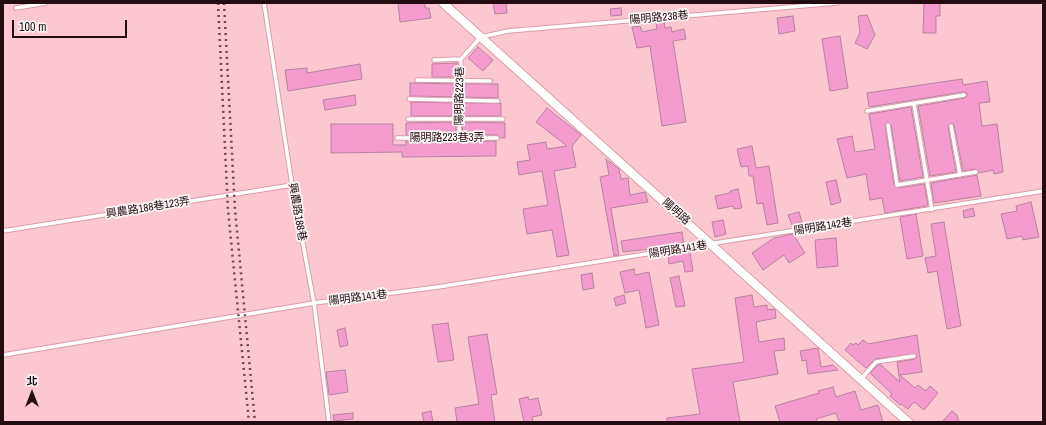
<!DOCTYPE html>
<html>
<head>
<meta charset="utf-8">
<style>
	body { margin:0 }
	#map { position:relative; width:1046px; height:425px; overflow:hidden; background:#fdc7d1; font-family:"Archivo Narrow","Noto Sans TC",sans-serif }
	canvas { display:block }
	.frame { position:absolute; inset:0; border:4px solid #230c12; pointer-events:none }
	.north { position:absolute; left:12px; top:373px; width:40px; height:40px; -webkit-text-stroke:3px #fdf6f7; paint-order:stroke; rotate:0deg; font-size:11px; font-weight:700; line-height:16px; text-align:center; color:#230c12 }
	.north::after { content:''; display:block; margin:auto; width:14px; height:18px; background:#230c12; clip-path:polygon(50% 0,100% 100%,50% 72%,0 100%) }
	.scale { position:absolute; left:12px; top:20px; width:115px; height:18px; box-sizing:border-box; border:2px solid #230c12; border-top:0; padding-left:5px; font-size:12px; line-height:14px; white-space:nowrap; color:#230c12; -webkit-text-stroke:3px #fdf6f7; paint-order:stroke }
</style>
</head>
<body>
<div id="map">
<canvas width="1046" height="425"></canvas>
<div class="frame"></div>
<div class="north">北</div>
<div class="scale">100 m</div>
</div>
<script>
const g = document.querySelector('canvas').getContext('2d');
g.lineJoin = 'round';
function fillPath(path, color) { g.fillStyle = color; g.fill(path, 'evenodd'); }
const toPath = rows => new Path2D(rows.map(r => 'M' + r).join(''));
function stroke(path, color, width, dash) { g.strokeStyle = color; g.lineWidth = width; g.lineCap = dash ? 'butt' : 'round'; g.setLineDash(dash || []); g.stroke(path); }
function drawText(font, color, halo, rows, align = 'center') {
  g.font = font + ' "Archivo Narrow","Noto Sans TC",sans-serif'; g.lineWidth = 3.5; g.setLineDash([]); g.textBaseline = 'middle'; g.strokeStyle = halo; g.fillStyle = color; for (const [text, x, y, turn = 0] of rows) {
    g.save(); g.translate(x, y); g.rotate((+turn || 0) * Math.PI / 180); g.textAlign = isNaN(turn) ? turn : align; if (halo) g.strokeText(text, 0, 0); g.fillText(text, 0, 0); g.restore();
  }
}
const building = toPath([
	[398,3,425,3,425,8,429,8,431,18,400,22,398,3],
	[493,3,506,3,507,13,495,14,493,3],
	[924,3,940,3,940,16,936,16,936,33,923,33,924,3],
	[621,8,622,15,611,16,610,9,621,8],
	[867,15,875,35,867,49,855,43,860,33,858,16,867,15],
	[793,16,795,31,779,34,777,18,793,16],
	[664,21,665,28,671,27,672,32,684,29,686,39,673,41,686,122,662,126,650,46,637,48,632,27,640,26,642,32,657,29,656,22,664,21],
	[840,36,848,88,830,91,822,39,840,36],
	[478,47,493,60,483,71,468,58,478,47],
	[457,63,457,77,432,77,432,64,457,63],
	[360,64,362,79,288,91,285,70,307,68,307,73,360,64],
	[962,79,963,85,987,81,990,102,979,103,982,126,997,124,1003,172,994,174,993,170,979,173,976,169,963,171,954,125,951,123,948,127,956,172,930,176,918,106,965,98,967,96,967,93,963,92,869,107,867,93,962,79],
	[410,83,457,84,457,97,410,96,410,83],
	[464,84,498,84,498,98,463,97,464,84],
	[355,95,356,105,325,110,323,100,355,95],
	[411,102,457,103,456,116,411,116,411,102],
	[463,103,501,103,501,116,463,116,463,103],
	[911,107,923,177,900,181,891,125,887,122,885,125,894,185,898,188,924,184,928,204,927,206,885,213,882,198,870,200,866,174,847,178,837,139,852,136,855,152,875,149,869,114,911,107],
	[547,108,581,135,572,146,576,167,554,171,569,255,557,257,552,230,527,234,523,209,548,205,542,171,519,175,517,162,530,160,527,145,546,142,547,149,567,146,536,122,547,108],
	[456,122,456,135,406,135,406,123,456,122],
	[463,122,505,123,505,138,500,138,497,135,462,135,463,122],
	[331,124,393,124,393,145,406,145,406,141,496,141,496,156,402,157,402,152,331,153,331,124],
	[752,146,756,168,769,166,778,223,767,225,763,203,757,204,753,176,749,176,748,166,741,167,737,149,752,146],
	[606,159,619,169,621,179,628,178,630,195,645,192,648,202,611,208,619,255,614,256,600,177,609,175,606,159],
	[977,175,981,196,934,203,931,183,977,175],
	[836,180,841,202,831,205,826,182,836,180],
	[738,189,742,208,734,209,733,206,718,209,715,196,730,193,730,191,738,189],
	[1031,202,1039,237,1023,240,1022,236,1007,239,1001,214,1017,211,1016,206,1031,202],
	[973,208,975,216,964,218,963,211,973,208],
	[799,212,802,222,792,225,788,215,799,212],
	[916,214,923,256,907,259,900,217,916,214],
	[723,220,726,234,715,237,712,222,723,220],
	[944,222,961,326,947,329,937,271,928,273,925,258,936,256,931,224,944,222],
	[682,232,684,245,623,252,621,241,682,232],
	[793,234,805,253,789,263,784,255,763,270,752,253,774,238,793,234],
	[836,238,838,266,817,268,815,240,836,238],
	[685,251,690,252,693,271,685,272,683,261,669,264,668,254,685,251],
	[634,269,635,275,649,272,659,325,646,328,639,290,625,293,620,272,634,269],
	[592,273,594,288,583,290,581,275,592,273],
	[679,276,685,306,676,307,670,278,679,276],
	[624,295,626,303,616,306,614,298,624,295],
	[752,295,754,307,767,305,767,310,775,309,776,318,756,322,759,342,784,338,785,350,774,351,778,374,733,382,740,422,667,422,667,418,700,414,692,369,744,362,735,298,752,295],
	[448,323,454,360,438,362,432,325,448,323],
	[345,328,348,345,340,347,337,330,345,328],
	[487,334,497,394,491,395,495,422,457,422,455,408,479,404,468,337,487,334],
	[917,335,922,372,900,375,915,388,918,385,926,391,930,386,938,393,924,410,914,402,908,409,901,404,900,405,890,396,892,394,870,373,878,365,881,365,900,382,897,362,915,359,917,357,916,354,875,359,866,368,845,350,851,343,853,345,856,343,858,345,863,340,868,344,917,335],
	[818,348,821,367,833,365,838,370,808,374,806,360,802,361,800,351,818,348],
	[345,370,348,392,329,395,326,372,345,370],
	[833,387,836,397,855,391,861,410,878,405,883,422,839,422,836,413,816,419,817,422,780,422,775,406,819,393,818,391,833,387],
	[528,397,529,400,538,398,542,415,532,417,533,422,524,422,519,399,528,397],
	[431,411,433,422,424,422,422,413,431,411],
	[952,411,957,415,959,422,942,422,952,411],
	[353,413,353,419,334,421,333,415,353,413]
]);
fillPath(building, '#f39ccd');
stroke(building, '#b7819f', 1);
const service = toPath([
	[264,3,292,185,314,303,329,422],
	[16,8,46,3],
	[434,60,461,59],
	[417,80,490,81],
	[409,99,498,101],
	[914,104,932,210],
	[867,111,964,95],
	[408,119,503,119],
	[888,125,897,185,976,172],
	[951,126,960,175],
	[397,138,497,138],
	[459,138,461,59,481,37,508,31,837,3],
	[3,231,292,185],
	[3,355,314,303,438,287,1043,191],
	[861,379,876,362,914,356]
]);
const tertiary = toPath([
	[443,3,908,422]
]);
stroke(service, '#dc9ca9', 5.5);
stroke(tertiary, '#dc9ca9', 10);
stroke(service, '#fff', 3.5);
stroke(tertiary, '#fff', 8);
stroke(toPath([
	[218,3,228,210,249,422],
	[224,3,235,210,255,422]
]), '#6a4950', 2.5, [2, 4]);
drawText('11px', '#230c12', '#fdf6f7', [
	["陽明路238巷",659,18,-5],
	["陽明路223巷",460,96,-89],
	["陽明路223巷3弄",447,138],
	["興農路188巷123弄",148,208,-9],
	["興農路188巷",297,212,80],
	["陽明路",676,212,42],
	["陽明路142巷",823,227,-9],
	["陽明路141巷",678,250,-9],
	["陽明路141巷",358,298,-7]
]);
</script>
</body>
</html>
